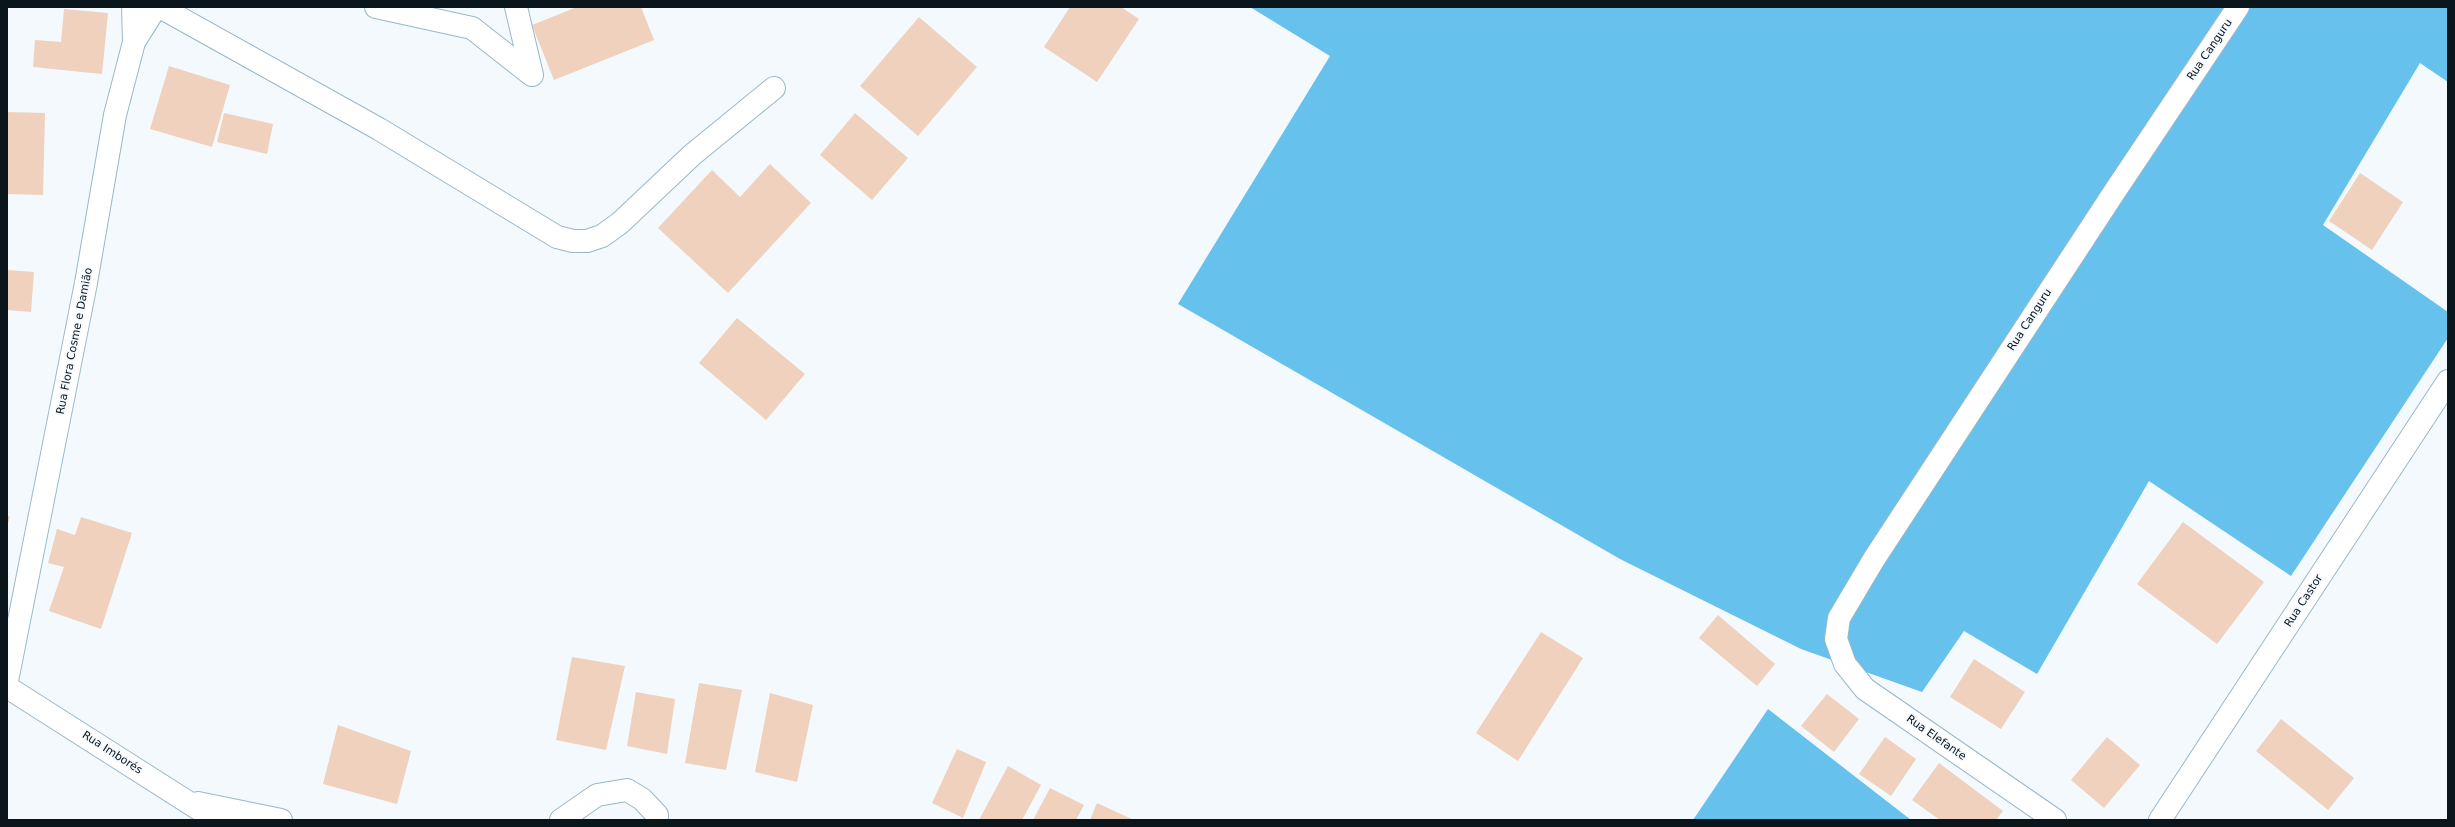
<!DOCTYPE html>
<html>
<head>
<meta charset="utf-8">
<style>
	body { margin:0 }
	#map { position:relative; width:2455px; height:827px; overflow:hidden; background:#f3f9fd; font-family:"DejaVu Sans",sans-serif }
	canvas { display:block }
	.frame { position:absolute; inset:0; border:8px solid #0a161c; pointer-events:none }
</style>
</head>
<body>
<div id="map">
<canvas width="2455" height="827"></canvas>
<div class="frame"></div>
</div>
<script>
const g = document.querySelector('canvas').getContext('2d');
g.lineJoin = 'round';
function fillPath(path, color) { g.fillStyle = color; g.fill(path, 'evenodd'); }
const toPath = rows => new Path2D(rows.map(r => 'M' + r).join(''));
function stroke(path, color, width, dash) { g.strokeStyle = color; g.lineWidth = width; g.lineCap = dash ? 'butt' : 'round'; g.setLineDash(dash || []); g.stroke(path); }
function drawText(font, color, halo, rows, align = 'center') {
  g.font = font + ' "DejaVu Sans",sans-serif'; g.lineWidth = 3.5; g.setLineDash([]); g.textBaseline = 'middle'; g.strokeStyle = halo; g.fillStyle = color; for (const [text, x, y, turn = 0] of rows) {
    g.save(); g.translate(x, y); g.rotate((+turn || 0) * Math.PI / 180); g.textAlign = isNaN(turn) ? turn : align; if (halo) g.strokeText(text, 0, 0); g.fillText(text, 0, 0); g.restore();
  }
}
fillPath(toPath([
	[1250,7,2448,7,2448,82,2420,63,2323,225,2448,312,2448,338,2291,576,2149,481,2037,674,1964,631,1922,692,1801,649,1620,559,1178,304,1330,56],
	[1768,709,1911,820,1693,820]
]), '#66c2ec');
fillPath(toPath([
	[577,7,641,7,654,40,554,80,532,25],
	[1070,7,1121,7,1139,19,1097,82,1044,47],
	[64,9,108,13,102,74,33,67,35,40,61,42],
	[919,17,977,67,918,136,860,86],
	[169,66,230,85,212,147,150,129],
	[7,112,45,113,43,195,7,194],
	[224,113,273,124,267,154,217,142],
	[855,113,908,158,872,200,820,155],
	[770,164,811,203,728,293,658,228,712,170,740,197],
	[2360,173,2403,202,2372,250,2329,221],
	[7,270,34,272,31,312,7,310],
	[737,318,805,374,766,420,699,363],
	[7,515,10,517,7,526],
	[81,517,132,533,101,629,49,611,64,567,48,563,57,529,75,535],
	[2183,522,2264,582,2217,644,2137,584],
	[1718,615,1775,664,1757,686,1699,638],
	[1541,632,1583,658,1518,761,1476,733],
	[572,657,625,666,606,750,556,740],
	[1974,659,2025,692,2001,729,1950,697],
	[699,683,742,690,726,770,685,763],
	[636,692,675,699,667,754,627,746],
	[770,693,813,705,797,782,755,772],
	[1827,694,1859,719,1834,752,1801,726],
	[2281,719,2354,778,2328,810,2256,751],
	[338,725,411,751,397,804,323,784],
	[1885,737,1916,759,1891,796,1859,774],
	[2107,737,2140,765,2104,808,2071,780],
	[957,749,986,762,963,818,932,803],
	[1939,763,2003,811,1996,820,1940,820,1912,800],
	[1008,766,1041,785,1022,820,979,820],
	[1050,788,1084,805,1076,820,1033,820],
	[1097,803,1134,820,1090,820]
]), '#efd1be');
const minor = toPath([
	[133,7,134,42],
	[160,7,379,129,557,237,573,241,587,241,602,236,620,223,692,155,774,88],
	[376,7,472,28,532,75],
	[516,7,532,75],
	[7,681,86,283,115,115,134,42,156,7],
	[7,687,216,820],
	[198,803,281,820],
	[561,820,597,795,627,790,642,799,657,815,657,820],
	[2055,820,1865,689,1845,664,1836,639,1839,618,1874,559,2113,194,2238,7],
	[2160,820,2448,381]
]);
stroke(minor, '#98b8c9', 24);
stroke(minor, '#fff', 22);
drawText('11px', '#0a161c', '#f3f9fd', [
	["Rua Canguru",2210,50,-56],
	["Rua Canguru",2030,320,-57],
	["Rua Flora Cosme e Damião",75,341,-79],
	["Rua Castor",2304,601,-57],
	["Rua Elefante",1936,738,35],
	["Rua Imborés",112,753,33]
]);
</script>
</body>
</html>
